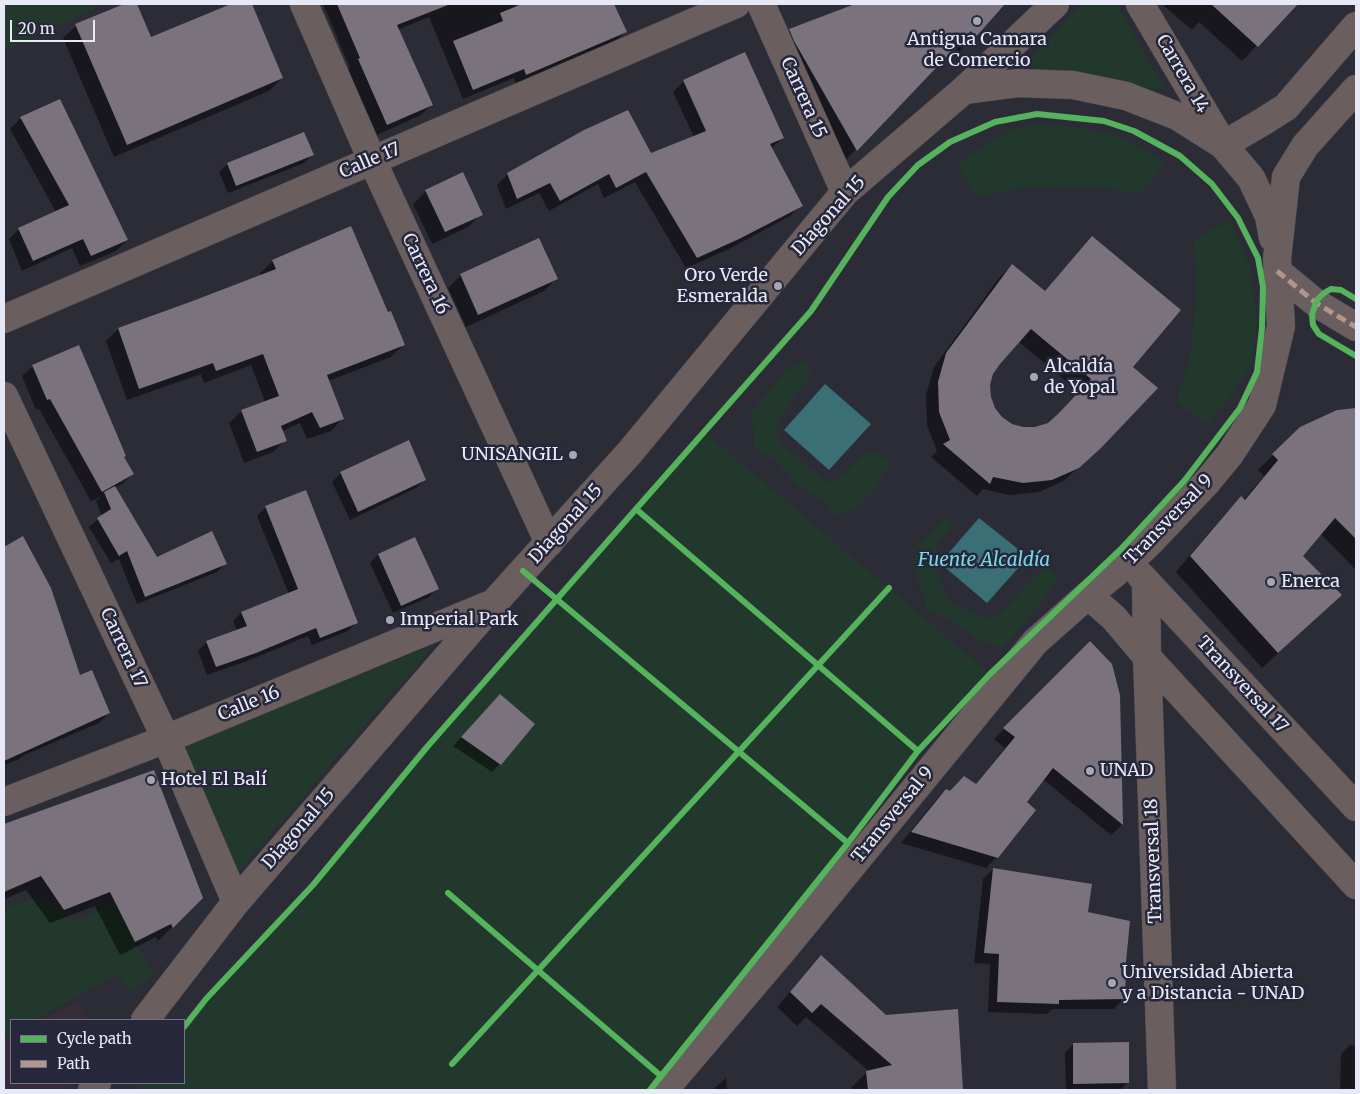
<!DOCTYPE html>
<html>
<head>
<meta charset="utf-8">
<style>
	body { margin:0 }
	#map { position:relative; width:1360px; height:1094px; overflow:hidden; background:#2c2c37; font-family:Merriweather,serif }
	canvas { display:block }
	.frame { position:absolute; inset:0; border:5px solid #e8e9f7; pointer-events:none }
	.legend { position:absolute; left:10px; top:1019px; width:175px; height:65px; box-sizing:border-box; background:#27273b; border:1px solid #747586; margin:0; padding:6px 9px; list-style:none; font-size:15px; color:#e8e9f7 }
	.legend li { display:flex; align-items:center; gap:10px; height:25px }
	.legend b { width:25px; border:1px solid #747586 }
	.scale { position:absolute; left:10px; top:20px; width:85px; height:22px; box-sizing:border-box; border:2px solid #e8e9f7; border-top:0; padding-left:6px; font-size:15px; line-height:18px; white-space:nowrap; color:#e8e9f7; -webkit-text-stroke:4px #27273b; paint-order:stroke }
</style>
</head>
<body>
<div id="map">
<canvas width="1360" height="1094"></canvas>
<div class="frame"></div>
<ul class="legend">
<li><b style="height:6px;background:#56b35d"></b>Cycle path</li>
<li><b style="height:6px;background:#b2968c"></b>Path</li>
</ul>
<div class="scale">20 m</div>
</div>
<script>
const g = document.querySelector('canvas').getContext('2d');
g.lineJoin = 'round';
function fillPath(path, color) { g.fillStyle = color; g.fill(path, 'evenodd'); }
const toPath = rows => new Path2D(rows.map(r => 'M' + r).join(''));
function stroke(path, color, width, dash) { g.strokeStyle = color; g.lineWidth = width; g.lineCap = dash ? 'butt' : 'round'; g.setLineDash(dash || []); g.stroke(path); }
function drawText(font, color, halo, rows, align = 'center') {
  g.font = font + ' Merriweather,serif'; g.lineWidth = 5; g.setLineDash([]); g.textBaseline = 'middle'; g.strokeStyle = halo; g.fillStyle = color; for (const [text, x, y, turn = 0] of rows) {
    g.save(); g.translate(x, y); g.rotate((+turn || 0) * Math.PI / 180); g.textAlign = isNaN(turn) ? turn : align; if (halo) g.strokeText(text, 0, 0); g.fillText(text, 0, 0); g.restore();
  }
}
fillPath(toPath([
	[79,1001,87,1020,41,1020,78,1001],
	[11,1036,11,1083,75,1083,67,1090,4,1090,4,1040]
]), '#362c3a');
fillPath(toPath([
	[4,4,105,4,4,51],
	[1081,4,1117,4,1165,90,1024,67],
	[1042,124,1061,125,1080,128,1118,136,1147,151,1164,164,1140,194,1090,186,1024,188,976,197,958,164,991,141,1009,132,1025,126],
	[1227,221,1238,238,1250,268,1255,307,1256,325,1255,344,1252,361,1244,377,1233,393,1207,424,1176,402,1190,356,1197,291,1194,241],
	[804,360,812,374,783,412,776,431,780,444,823,479,832,485,868,450,891,462,871,494,850,511,833,515,826,502,796,485,778,462,754,448,754,429,749,415,786,371],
	[704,432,990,674,918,751,650,1090,135,1090,141,1083,184,1083,184,1027,206,999,313,885,427,747],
	[947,515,952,527,937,544,934,562,945,594,953,605,989,618,1002,612,1046,566,1059,578,1040,604,1003,648,981,642,963,628,940,615,926,609,925,599,913,567,918,545,933,532],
	[433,646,236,874,179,746],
	[38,896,75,921,115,903,154,975,131,992,118,974,35,1020,11,1020,11,1034,4,1038,4,909]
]), '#23382d');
fillPath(toPath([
	[825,384,871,424,829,470,784,430],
	[979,518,1028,557,987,603,940,563]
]), '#3b6f76');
fillPath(toPath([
	[128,4,135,4,151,39,234,4,251,4,282,78,269,91,114,157,63,38,76,26],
	[323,4,515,4,516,8,526,4,613,4,625,32,615,42,516,84,514,78,463,99,429,17,397,30,431,105,421,115,377,135,348,70,350,68],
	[858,4,1003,4,959,52,955,46,841,165,775,46,790,30],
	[1166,4,1296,4,1242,61,1199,22,1192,30,1164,6],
	[684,81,782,138,771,149,801,205,790,216,727,250,686,268,635,182,604,198,598,184,549,211,539,193,506,209,497,185,508,174,651,155,694,137,673,92],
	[59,101,127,240,116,251,80,266,72,248,22,271,9,239,19,229,56,212,10,129,21,118],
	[312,155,304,163,228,193,219,172,228,164],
	[426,191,481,214,468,227,432,244,413,204],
	[1092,237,1131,367,1086,460,1065,480,1039,492,1009,495,983,489,977,496,931,457,937,451,927,425,926,395,934,367,999,278,1012,265,1044,292,1080,250],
	[1018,341,1079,392,1055,418,1048,424,1035,428,1023,428,1012,425,1001,418,994,409,990,397,989,385,992,373],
	[539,240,556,279,544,291,466,327,448,288,461,275],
	[273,261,387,314,403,345,391,357,328,381,343,418,331,431,307,439,300,423,282,431,285,440,273,452,244,463,229,423,242,411,265,402,251,365,204,383,201,374,127,400,106,341,118,329,262,276,260,273],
	[33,366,123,457,132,474,122,484,115,488,157,559,226,563,217,572,137,604,119,559,111,563,89,527,102,516,96,501,101,497,91,501,39,409,36,410,22,376],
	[1356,409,1356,570,1321,534,1301,557,1325,610,1262,668,1176,572,1226,513,1241,498,1243,500,1264,476,1258,470,1273,455,1337,412],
	[341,473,425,479,416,488,350,520,332,482],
	[266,507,357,622,348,631,312,645,308,636,247,661,207,675,198,651,207,642,237,631,233,621,241,613,289,594,257,516],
	[23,538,80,677,109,713,99,723,22,756,19,759,4,765,4,676,14,672,4,655,4,548],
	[414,539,437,588,429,597,393,613,370,563,378,555],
	[1090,643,1119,695,1122,825,1111,835,1043,779,1025,802,997,857,986,868,901,843,935,801,946,790,949,793,975,785,1005,748,994,739],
	[491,704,500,764,492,772,453,746],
	[6,825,201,898,158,941,156,937,120,955,95,906,50,923,26,890,4,899,4,827],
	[993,869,1086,913,1125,961,1124,998,1114,1009,1052,1009,1047,1014,988,1012,990,964,974,963,983,879],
	[821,957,886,1017,957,1011,962,1090,852,1090,852,1087,866,1073,870,1072,806,1017,797,1026,777,1007,807,972],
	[1073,1044,1128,1082,1120,1090,1066,1090,1065,1053],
	[1350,1045,1356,1046,1356,1090,1340,1090,1341,1054],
	[726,1078,727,1090,712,1090]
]), '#0007');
fillPath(toPath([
	[124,4,137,4,151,37,231,4,252,4,283,78,127,145,75,24],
	[337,4,447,4,448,5,397,25,433,105,387,125,358,59,360,58],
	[522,4,614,4,627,32,526,75,524,69,473,90,453,41,503,21,500,13],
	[855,4,1005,4,975,38,971,31,857,151,794,41,789,29],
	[1211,4,1298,4,1258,47],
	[745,52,784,138,770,144,803,206,739,239,697,258,646,172,616,188,609,174,560,201,550,183,517,199,507,173,584,130,628,110,651,153,706,131,683,80],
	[60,99,128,240,91,256,83,239,33,261,18,228,69,205,20,117],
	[304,132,314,155,236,186,227,163],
	[463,172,483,215,445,232,425,190],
	[351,226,388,312,391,311,405,345,327,375,344,419,320,428,312,412,281,426,287,441,257,452,241,410,279,396,263,354,216,371,213,363,139,389,118,328,190,302,276,269,272,260],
	[1092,236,1181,310,1133,367,1158,388,1101,448,1079,468,1052,480,1023,483,993,477,990,484,943,444,950,440,939,412,938,382,946,353,1012,264,1045,291],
	[1031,329,1091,379,1058,414,1048,423,1035,427,1023,427,1012,424,1002,417,995,408,991,397,990,385,993,374,1000,364],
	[539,238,558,279,478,315,460,274],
	[79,345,126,456,124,457,134,474,102,492,50,399,47,400,32,365],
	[1356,408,1356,539,1335,518,1303,556,1342,595,1278,653,1190,556,1241,496,1245,500,1278,460,1272,454,1300,427,1337,410],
	[409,440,426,480,358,512,340,472],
	[115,486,157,557,212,531,227,564,145,597,127,551,119,556,97,518,111,509,104,492],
	[306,490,358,623,320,638,316,628,256,653,216,667,206,641,247,626,241,612,298,589,265,506],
	[23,536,51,588,80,675,92,670,110,713,4,761,4,547],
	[415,537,439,589,401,606,378,554],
	[1090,641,1112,664,1120,695,1123,825,1053,768,1027,802,1036,810,998,858,911,832,946,789,950,791,964,776,976,784,1015,737,1003,728],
	[500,694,535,724,501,765,461,737],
	[154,770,203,898,173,928,171,924,135,942,110,892,64,910,41,876,4,892,4,824],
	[993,868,1092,884,1088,912,1130,921,1126,962,1125,999,1059,1000,1059,1004,997,1002,999,954,984,953],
	[821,955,886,1015,958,1009,963,1090,868,1090,866,1071,892,1065,821,1004,812,1013,790,992],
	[1129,1042,1129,1083,1073,1084,1073,1043]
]), '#7a727d');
const minor = toPath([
	[304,4,372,160,549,543],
	[761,4,845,192],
	[1140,4,1221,141],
	[964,90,1018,83,1073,85,1126,96,1177,116,1223,145,1251,178,1269,216,1273,238],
	[1223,145,1264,121,1286,107,1356,26],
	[1277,271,1316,303,1356,327],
	[4,319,736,4],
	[4,396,166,739,236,902],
	[1141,576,1356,807],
	[1146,581,1147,657,1356,885],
	[1088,595,1114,618,1147,657,1162,1090],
	[4,802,166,739,489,605],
	[145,1020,236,902,493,604,631,451,845,192,964,90,1055,4],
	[92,1090,97,1083],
	[664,1090,783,950,1035,642,1088,595,1129,562,1151,541,1207,482,1230,454,1262,405,1281,326,1277,259,1286,177,1305,146,1356,89]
]);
stroke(minor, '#474751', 29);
stroke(minor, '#6a5e5e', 28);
stroke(toPath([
	[1277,271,1316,303,1356,327]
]), '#b2968c', 5, [10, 5]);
stroke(toPath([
	[1356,299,1341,290,1331,289,1324,293,1318,299,1315,305,1312,315,1313,325,1319,334,1356,356],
	[636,509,918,751],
	[523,571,848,843],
	[448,893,661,1076],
	[184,1027,206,999,313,885,427,747,636,509,811,311,888,197,918,165,950,142,995,122,1037,114,1104,121,1134,131,1180,156,1212,184,1238,218,1258,258,1263,287,1262,328,1257,372,1240,408,1185,480,1121,549,990,674,918,751,848,843,650,1090],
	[452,1064,889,588]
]), '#56b35d', 6);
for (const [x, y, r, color] of [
	[977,21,5,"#a6a7b4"],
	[778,286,5,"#a6a7b4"],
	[1034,377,5,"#a6a7b4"],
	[573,455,5,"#a6a7b4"],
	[1271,582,5,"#a6a7b4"],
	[390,620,5,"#a6a7b4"],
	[1090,771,5,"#a6a7b4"],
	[151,780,5,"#a6a7b4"],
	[1112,983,5,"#a6a7b4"]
]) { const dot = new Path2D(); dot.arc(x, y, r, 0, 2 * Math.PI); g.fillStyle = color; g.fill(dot); stroke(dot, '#27273b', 2); }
drawText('18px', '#e8e9f7', '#27273b', [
	["Antigua Camara",977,40,"center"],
	["de Comercio",977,61,"center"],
	["Oro Verde",768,276,"right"],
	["Esmeralda",768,297,"right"],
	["Alcaldía",1044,367],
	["de Yopal",1044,388],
	["UNISANGIL",563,455,"right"],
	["Enerca",1281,582],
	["Imperial Park",400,620],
	["UNAD",1100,771],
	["Hotel El Balí",161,780],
	["Universidad Abierta",1122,973],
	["y a Distancia - UNAD",1122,994]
], 'left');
drawText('18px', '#e8e9f7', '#27273b', [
	["Carrera 14",1182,74,60],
	["Carrera 15",803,98,66],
	["Calle 17",370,161,-23],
	["Diagonal 15",829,216,-48],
	["Carrera 16",425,274,65],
	["Transversal 9",1169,520,-46],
	["Diagonal 15",566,524,-48],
	["Carrera 17",123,648,65],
	["Transversal 17",1242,685,47],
	["Calle 16",249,704,-22],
	["Transversal 9",893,815,-51],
	["Diagonal 15",299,829,-49],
	["Transversal 18",1154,861,-92]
]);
drawText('italic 19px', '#78d8e2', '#27273b', [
	["Fuente Alcaldía",984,561]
]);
</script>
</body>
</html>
